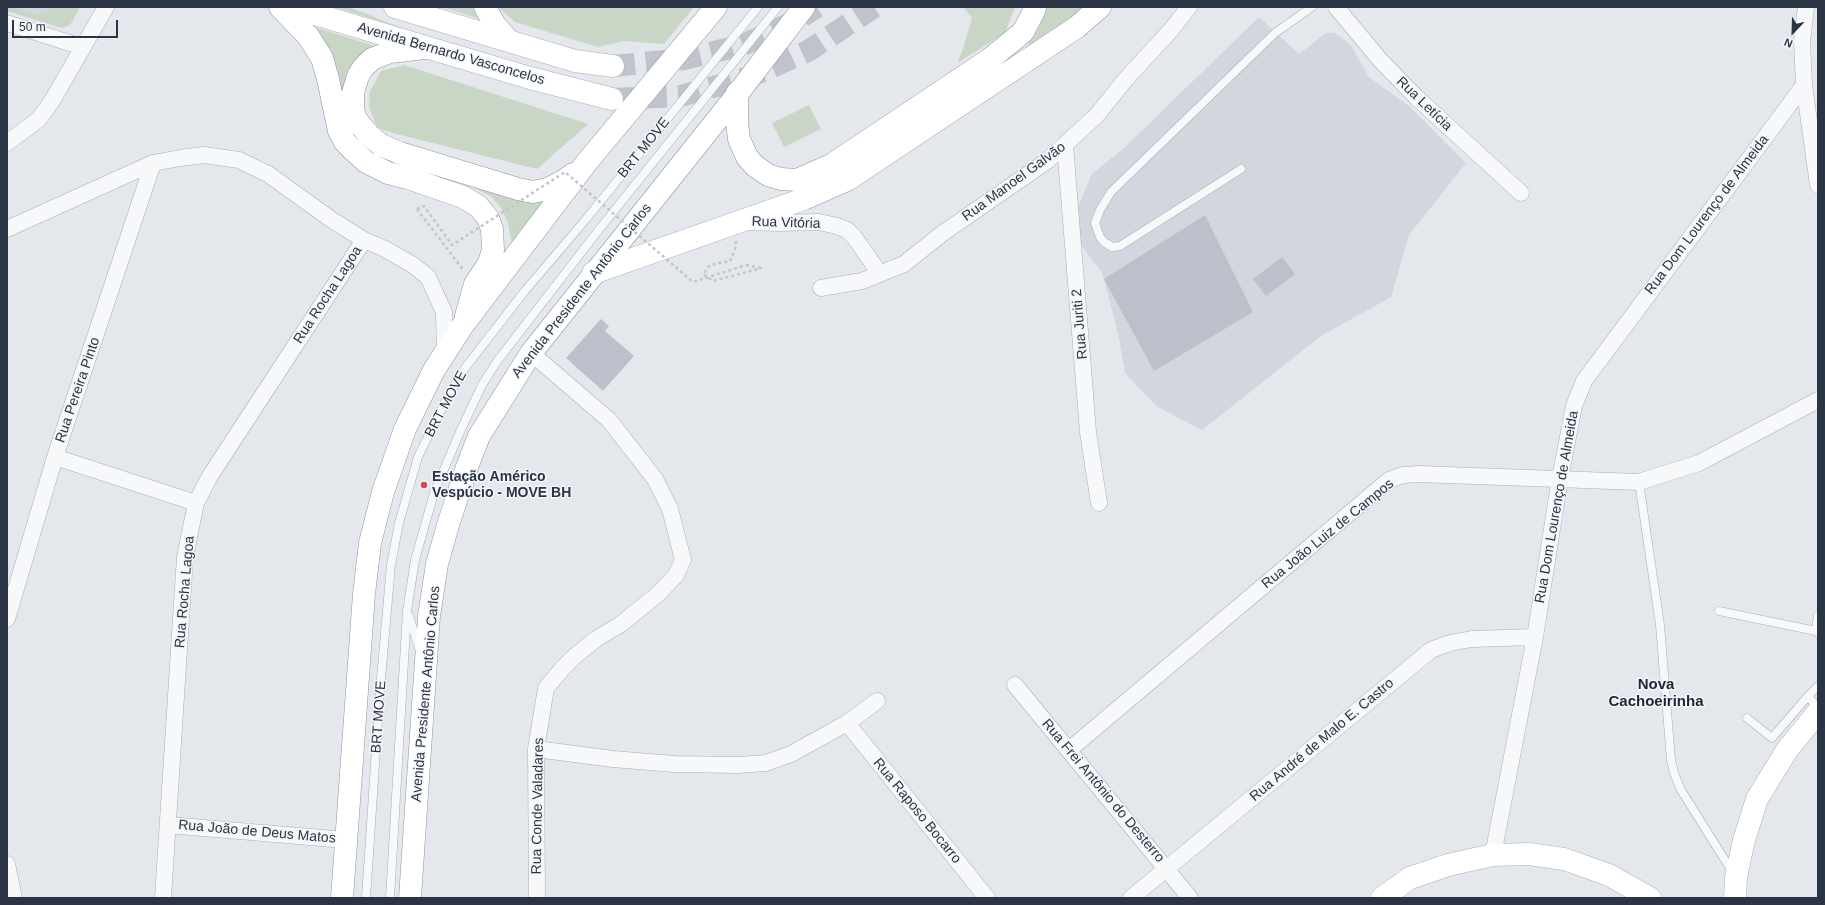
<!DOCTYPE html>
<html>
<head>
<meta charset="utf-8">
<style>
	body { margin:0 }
	#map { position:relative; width:1825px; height:905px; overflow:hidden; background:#e4e7ec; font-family:Helvetica,sans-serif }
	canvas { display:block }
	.frame { position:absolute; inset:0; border:8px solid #2b3445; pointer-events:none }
	.north { position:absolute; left:1773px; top:12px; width:40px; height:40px; -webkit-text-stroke:3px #f4f6f9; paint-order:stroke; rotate:203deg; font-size:11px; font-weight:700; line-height:16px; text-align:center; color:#2b3445 }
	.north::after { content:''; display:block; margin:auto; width:14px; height:18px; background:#2b3445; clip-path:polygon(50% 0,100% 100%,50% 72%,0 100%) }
	.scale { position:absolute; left:12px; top:20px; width:106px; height:18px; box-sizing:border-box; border:2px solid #2b3445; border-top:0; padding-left:5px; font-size:12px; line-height:14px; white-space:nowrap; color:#2b3445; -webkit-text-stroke:3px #f4f6f9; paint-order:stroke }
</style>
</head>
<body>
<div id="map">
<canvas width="1825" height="905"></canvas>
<div class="frame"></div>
<div class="north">N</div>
<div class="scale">50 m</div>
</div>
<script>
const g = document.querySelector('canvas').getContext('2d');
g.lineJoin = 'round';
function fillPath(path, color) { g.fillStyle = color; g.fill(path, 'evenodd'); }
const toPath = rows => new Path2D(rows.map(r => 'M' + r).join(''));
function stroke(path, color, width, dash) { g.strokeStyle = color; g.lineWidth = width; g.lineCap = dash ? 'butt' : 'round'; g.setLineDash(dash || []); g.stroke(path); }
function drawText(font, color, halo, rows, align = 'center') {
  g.font = font + ' Helvetica,sans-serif'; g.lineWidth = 3; g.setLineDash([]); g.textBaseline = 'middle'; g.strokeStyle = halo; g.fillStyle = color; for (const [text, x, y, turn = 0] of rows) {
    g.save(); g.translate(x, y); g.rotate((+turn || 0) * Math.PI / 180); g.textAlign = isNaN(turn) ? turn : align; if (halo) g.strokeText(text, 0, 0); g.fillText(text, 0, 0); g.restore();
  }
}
fillPath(toPath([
	[7,7,80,7,70,25,62,28,7,11],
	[1259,17,1299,54,1326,33,1335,33,1341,37,1352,47,1369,77,1409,106,1466,163,1409,235,1391,297,1321,336,1202,430,1156,406,1125,373,1119,338,1104,279,1101,271,1080,244,1077,209,1092,174,1125,147]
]), '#d2d6de');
fillPath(toPath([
	[7,7,13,7,37,15,46,12,51,7,80,7,70,25,62,28,7,11],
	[335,7,349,7,402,28],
	[442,7,477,7,484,20],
	[500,7,694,7,664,44,624,41,598,47,515,22,501,10],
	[963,7,1015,7,1005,33,957,63,963,49,972,18],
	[1044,7,1084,7,1035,45,882,145,1026,48,1041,24],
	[317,28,375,46,355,61,347,75,343,95,344,112,349,129,360,147,374,158,407,168,463,179,521,195,549,197,512,245,508,223,501,208,492,197,470,186,444,178,386,165,372,159,363,153,351,139,345,128,338,79,328,48],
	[404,65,588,124,537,169,389,132,377,127,369,107,370,91,381,71],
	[809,105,821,129,784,147,772,123]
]), '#c9d6c5');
fillPath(toPath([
	[1205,215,1253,312,1154,371,1104,279],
	[1282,257,1295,274,1266,296,1253,279],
	[601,319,609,326,605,331,634,356,603,391,566,358]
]), '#bbc0ca');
stroke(toPath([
	[613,66,684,59,743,45,789,24,817,7],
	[612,99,680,96,747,78,808,51,874,7]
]), '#bfc3cb', 22, [22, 11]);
const lane = toPath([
	[1241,169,1120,246,1112,247,1104,242,1100,237,1095,223,1100,210,1111,192,1275,33,1312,7],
	[1639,482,1660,625,1671,760,1674,773,1681,790,1733,873],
	[1719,611,1816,631,1818,633],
	[409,616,419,648],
	[1816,631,1818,616],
	[1818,686,1808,696,1818,708],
	[1747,718,1772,738,1808,696],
	[366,898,380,690,391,565,399,523,418,457,447,398,465,368,524,292,587,218,758,7],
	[390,898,407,611,415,560,434,493,459,434,482,385,498,360,601,227,778,7]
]);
const street = toPath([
	[1336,7,1381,61,1417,98,1521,193],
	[1806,7,1802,41,1804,85,1818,185],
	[7,23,82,47],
	[7,143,39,119,52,101,106,7],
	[1065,145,1088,432,1099,503],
	[748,222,778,223,819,222,837,226,847,230,855,238,880,274],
	[7,229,153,163,180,158,204,155,239,160,268,174,332,220,364,240,383,248,413,265,428,277,444,312,445,355],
	[821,288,862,281,904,264,943,233,1047,161,1097,115,1125,80,1171,30,1189,7],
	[531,353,609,420,655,479,670,509,683,560,676,575,658,594,621,624,596,639,575,656,562,669,546,688,536,749,537,898],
	[55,457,196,503],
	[7,619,55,457,153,163],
	[1015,685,1190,898],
	[847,723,987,898],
	[536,749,613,759,674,764,738,765,766,763,791,754,847,723,877,701],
	[1069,750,1389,480,1403,475,1419,474,1639,482,1699,463,1818,400],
	[168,825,346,840],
	[1493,855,1535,637,1560,478,1574,406,1584,381,1804,85],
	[7,864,14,898],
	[163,898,185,557,196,503,210,476,364,240],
	[1131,898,1431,650,1450,643,1472,639,1535,637]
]);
const secondary = toPath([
	[291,7,530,78,612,99],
	[395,7,575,61,613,66],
	[1382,898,1410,878,1448,865,1493,855,1529,854,1564,859,1609,875,1650,898],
	[1735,898,1736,877,1744,840,1757,799,1787,750,1818,712]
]);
const highway = toPath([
	[280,7,308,36,322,58,328,79,339,131,345,142,354,151,366,162,388,173,408,178,463,197,478,206,488,218,492,229,493,250,489,263,475,284,466,316],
	[485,7,495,25,508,40],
	[425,48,390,52,372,59,363,68,358,76,353,93,353,111,357,121,369,135,381,145,400,153,518,189,533,192,548,189,565,180,573,174],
	[737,93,737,123,739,139,747,157,755,166,768,175,781,179,797,180,833,164,990,59,1023,32,1034,11,1035,7],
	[593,273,804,199,847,180,1077,27,1100,7],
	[342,898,364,594,370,543,383,492,405,429,434,370,463,325,587,162,716,7],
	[410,898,429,616,437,564,448,525,467,467,479,436,531,353,732,101,804,7]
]);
stroke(lane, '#a9aeb7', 9);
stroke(street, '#a9aeb7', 17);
stroke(secondary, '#a9aeb7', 23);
stroke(highway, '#8b94a3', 23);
stroke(toPath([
	[417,209,464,271],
	[736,241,735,250,730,261,710,265,703,274,713,281,762,268],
	[746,265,761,268]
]), '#c2c5cb', 2.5, [3, 3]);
stroke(lane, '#f7f8fa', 8);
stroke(street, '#f7f8fa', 16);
stroke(secondary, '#fff', 22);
stroke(highway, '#fff', 22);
stroke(toPath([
	[417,209,424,206,452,245,565,172,693,282,746,265]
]), '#c2c5cb', 2.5, [3, 3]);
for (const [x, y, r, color] of [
	[424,485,4,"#d1495b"]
]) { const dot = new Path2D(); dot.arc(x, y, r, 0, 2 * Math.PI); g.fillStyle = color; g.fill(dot); stroke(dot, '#f4f6f9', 1.5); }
drawText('14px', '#2b3445', '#f4f6f9', [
	["Avenida Bernardo Vasconcelos",451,54,16],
	["Rua Letícia",1424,104,44],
	["BRT MOVE",644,148,-51],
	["Rua Manoel Galvão",1014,182,-36],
	["Rua Dom Lourenço de Almeida",1707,215,-53],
	["Rua Vitória",786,223,2],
	["Avenida Presidente Antônio Carlos",582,291,-52],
	["Rua Rocha Lagoa",328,295,-57],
	["Rua Juriti 2",1080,324,-95],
	["Rua Pereira Pinto",78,390,-71],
	["BRT MOVE",446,404,-62],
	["Rua Dom Lourenço de Almeida",1557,507,-80],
	["Rua João Luiz de Campos",1328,534,-39],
	["Rua Rocha Lagoa",185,592,-85],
	["Avenida Presidente Antônio Carlos",426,694,-85],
	["BRT MOVE",379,717,-86],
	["Rua André de Malo E. Castro",1322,740,-40],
	["Rua Frei Antônio do Desterro",1103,791,50],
	["Rua Conde Valadares",538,806,-89],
	["Rua Raposo Bocarro",917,811,51],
	["Rua João de Deus Matos",257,832,5]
]);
drawText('bold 14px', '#2b3445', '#f4f6f9', [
	["Estação Américo",432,477],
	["Vespúcio - MOVE BH",432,493]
], 'left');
drawText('bold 15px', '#1d2536', '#f4f6f9', [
	["Nova",1656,685],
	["Cachoeirinha",1656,702]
]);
</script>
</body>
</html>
